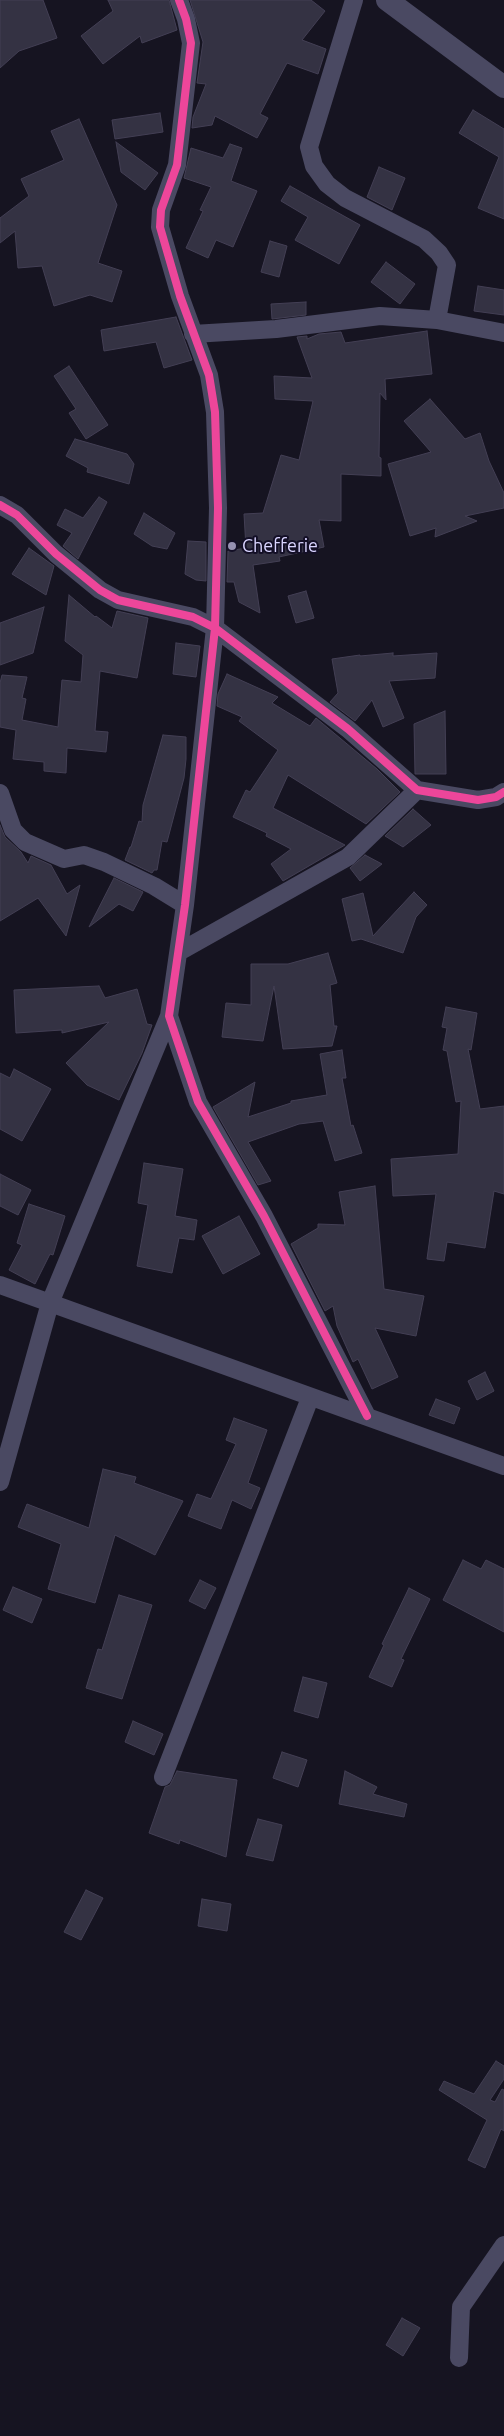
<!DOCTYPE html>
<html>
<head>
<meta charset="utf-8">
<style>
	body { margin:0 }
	canvas { display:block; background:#161421 }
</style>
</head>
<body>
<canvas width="504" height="2436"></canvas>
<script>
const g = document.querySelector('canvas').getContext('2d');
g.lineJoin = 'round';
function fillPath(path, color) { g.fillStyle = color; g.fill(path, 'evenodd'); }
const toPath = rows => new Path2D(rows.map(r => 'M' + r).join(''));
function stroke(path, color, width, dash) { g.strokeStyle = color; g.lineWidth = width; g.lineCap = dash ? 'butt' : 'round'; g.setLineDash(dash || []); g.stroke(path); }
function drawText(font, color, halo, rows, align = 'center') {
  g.font = font + ' Ubuntu,sans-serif'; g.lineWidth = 4; g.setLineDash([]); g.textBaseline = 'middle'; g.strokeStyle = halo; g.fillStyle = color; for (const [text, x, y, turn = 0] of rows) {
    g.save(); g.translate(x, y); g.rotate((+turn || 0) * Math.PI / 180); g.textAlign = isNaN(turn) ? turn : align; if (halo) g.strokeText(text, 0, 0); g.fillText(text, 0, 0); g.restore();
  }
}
const building = toPath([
	[0,0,43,0,57,38,19,51,0,68,0,0],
	[108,0,169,0,177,30,142,43,140,36,103,64,81,36,113,11,108,0],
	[190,0,311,0,325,11,302,40,326,49,318,74,287,63,260,114,268,118,257,138,215,116,212,125,192,128,193,117,206,84,197,83,203,42,190,0],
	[473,110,504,129,504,219,478,208,499,157,459,133,473,110],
	[160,113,163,132,115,139,112,120,160,113],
	[79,119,117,205,98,263,122,271,112,302,90,295,54,306,42,266,18,268,15,231,0,243,0,218,29,196,21,179,64,160,51,131,79,119],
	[116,142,158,173,145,190,121,172,116,142],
	[230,144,242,148,231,181,257,191,233,247,216,240,208,258,186,248,203,211,200,210,211,187,184,178,191,148,223,158,230,144],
	[379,167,405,178,392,210,367,197,379,167],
	[290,186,360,225,339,264,295,240,308,217,281,201,290,186],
	[270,241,287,246,279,277,261,272,270,241],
	[386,262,415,284,400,304,371,282,386,262],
	[478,286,504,290,504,315,474,311,478,286],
	[306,302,306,315,272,319,271,304,306,302],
	[176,317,192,360,164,368,156,342,104,351,101,330,176,317],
	[427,331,432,374,385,379,386,400,380,393,379,457,381,458,381,476,341,474,341,521,319,520,324,547,279,557,280,561,253,565,260,613,239,602,234,582,227,582,228,551,246,548,244,514,263,513,281,455,299,460,313,401,275,399,274,376,312,378,297,337,307,336,307,339,319,334,341,332,345,343,427,331],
	[69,366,108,425,86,439,69,413,76,409,54,376,69,366],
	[430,399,465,439,480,433,489,461,504,493,504,508,465,516,477,521,435,537,436,528,410,536,388,464,431,452,404,421,430,399],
	[75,439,127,454,134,464,129,484,87,472,88,468,66,456,75,439],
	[99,497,107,502,78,559,63,546,72,533,57,525,65,509,83,518,99,497],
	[144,513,175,533,167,549,152,546,134,534,144,513],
	[188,541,206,542,206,581,196,580,185,574,188,541],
	[29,548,54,566,46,595,12,574,29,548],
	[306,591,314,618,296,623,288,596,306,591],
	[69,595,95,617,96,616,112,628,117,611,148,618,137,678,100,671,95,731,108,732,106,752,67,748,66,773,44,771,44,762,13,759,16,730,0,727,0,683,2,675,27,677,22,698,26,699,22,720,58,727,62,680,81,682,83,655,65,641,69,595],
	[44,607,33,653,0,665,0,623,44,607],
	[176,643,200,646,196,677,173,674,176,643],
	[393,653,393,656,437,653,435,678,389,681,404,718,383,727,372,700,355,721,330,702,338,693,332,659,360,655,360,656,393,653],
	[227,674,278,697,272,703,310,726,316,718,377,769,400,792,366,824,288,775,273,808,345,845,283,881,271,864,291,849,266,836,267,833,233,817,246,790,250,792,278,750,239,721,242,717,217,706,218,694,227,674],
	[445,711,446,774,415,774,414,724,445,711],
	[163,735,186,737,186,759,184,778,167,842,162,841,157,870,154,870,152,873,125,860,130,847,131,847,139,821,142,822,143,805,163,735],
	[413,809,431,825,403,847,385,836,413,809],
	[0,825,5,837,21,852,28,863,31,856,51,865,67,894,80,885,66,936,38,898,0,921,0,825],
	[365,855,382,864,360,881,350,868,365,855],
	[114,878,143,892,133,911,119,904,89,927,114,878],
	[414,892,427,905,416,917,403,953,361,939,352,941,342,899,363,893,373,936,414,892],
	[328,953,337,983,330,985,334,1026,337,1026,332,1046,283,1049,274,986,263,1041,222,1037,226,1003,251,1005,251,964,288,964,328,953],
	[99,986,105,998,137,989,147,1024,152,1025,142,1053,119,1100,87,1085,66,1063,109,1022,62,1033,62,1030,16,1033,14,990,99,986],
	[446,1007,477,1013,471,1050,468,1049,480,1109,504,1106,504,1194,494,1191,485,1248,447,1242,444,1261,427,1259,436,1194,393,1196,391,1159,458,1154,461,1101,456,1102,447,1051,443,1050,447,1028,442,1027,446,1007],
	[342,1050,346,1078,342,1078,351,1126,353,1125,362,1153,335,1161,323,1121,299,1124,248,1142,271,1181,258,1185,213,1107,255,1082,248,1117,291,1103,291,1101,327,1095,320,1054,342,1050],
	[14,1069,51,1089,22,1141,0,1129,0,1073,10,1078,14,1069],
	[144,1163,183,1169,175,1216,197,1220,194,1240,179,1238,172,1273,137,1266,148,1205,138,1203,144,1163],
	[0,1174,31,1190,18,1215,0,1206,0,1174],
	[375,1186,384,1289,424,1296,416,1336,375,1328,398,1377,372,1389,358,1359,353,1362,337,1326,333,1306,325,1311,291,1244,318,1228,318,1224,345,1225,339,1192,375,1186],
	[29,1204,65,1216,53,1255,50,1254,35,1284,9,1270,22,1245,17,1243,29,1204],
	[239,1216,260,1254,223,1274,202,1236,239,1216],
	[485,1372,494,1391,477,1400,468,1381,485,1372],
	[436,1399,460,1408,454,1424,429,1415,436,1399],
	[234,1418,267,1430,248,1483,260,1488,251,1509,232,1500,221,1529,188,1516,197,1494,211,1499,236,1444,226,1440,234,1418],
	[103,1469,136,1477,134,1483,183,1501,155,1555,115,1535,95,1603,48,1589,61,1544,18,1527,27,1504,89,1528,103,1469],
	[463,1560,481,1569,486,1560,504,1569,504,1632,443,1600,463,1560],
	[200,1580,216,1588,205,1609,189,1601,200,1580],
	[13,1587,42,1599,32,1623,3,1610,13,1587],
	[409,1588,430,1599,401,1659,404,1660,392,1687,369,1677,384,1645,382,1644,409,1588],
	[119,1595,152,1605,122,1699,86,1688,98,1649,102,1650,119,1595],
	[303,1677,327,1683,318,1718,294,1711,303,1677],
	[133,1721,163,1734,154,1755,125,1742,133,1721],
	[282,1752,307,1760,298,1787,273,1778,282,1752],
	[177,1771,237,1780,226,1857,180,1840,179,1844,149,1833,165,1787,170,1785,177,1771],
	[345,1771,377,1787,373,1794,407,1804,404,1817,339,1804,345,1771],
	[258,1819,282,1825,273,1861,246,1855,258,1819],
	[86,1890,103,1898,81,1940,64,1932,86,1890],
	[202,1899,231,1904,227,1931,198,1926,202,1899],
	[496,2061,504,2066,504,2079,490,2100,495,2102,502,2089,504,2090,504,2131,501,2129,485,2168,468,2160,487,2120,439,2090,444,2081,474,2094,496,2061],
	[402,2318,420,2328,403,2356,386,2345,402,2318]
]);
fillPath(building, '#343243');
stroke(building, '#433f54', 1);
stroke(toPath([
	[179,0,186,19,191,43,177,165,161,210,160,227,180,296,209,375,215,412,218,508,215,628,185,905,169,1016,198,1102,264,1216,367,1416],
	[354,0,309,147,314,166,327,184,345,198,424,239,439,253,447,265,437,320],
	[193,334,276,329,380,316,437,320,504,333],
	[0,505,17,515,56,554,100,590,118,600,193,617,215,628,348,729,417,790,478,800,496,797,504,792],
	[0,793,13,830,25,842,64,859,84,855,104,862,154,886,185,905],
	[179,952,348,857,417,790],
	[0,1285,504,1466],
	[0,1482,50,1303,169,1016],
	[163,1777,310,1398],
	[459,2358,461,2307,504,2245]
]), '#4a4962', 18);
stroke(toPath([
	[387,0,504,87]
]), '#4a4962', 22);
stroke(toPath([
	[179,0,186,19,191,43,177,165,161,210,160,227,180,296,209,375,215,412,218,508,215,628,185,905,169,1016,198,1102,264,1216,367,1416],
	[0,505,17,515,56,554,100,590,118,600,193,617,215,628,348,729,417,790,478,800,496,797,504,792]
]), '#ed469a', 8);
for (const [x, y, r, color] of [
	[232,546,5,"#9591b1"]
]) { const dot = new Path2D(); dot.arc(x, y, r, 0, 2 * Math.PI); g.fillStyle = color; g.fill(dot); stroke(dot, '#130f26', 2); }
drawText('18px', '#d9d4ff', '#130f26', [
	["Chefferie",242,546]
], 'left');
</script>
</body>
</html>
